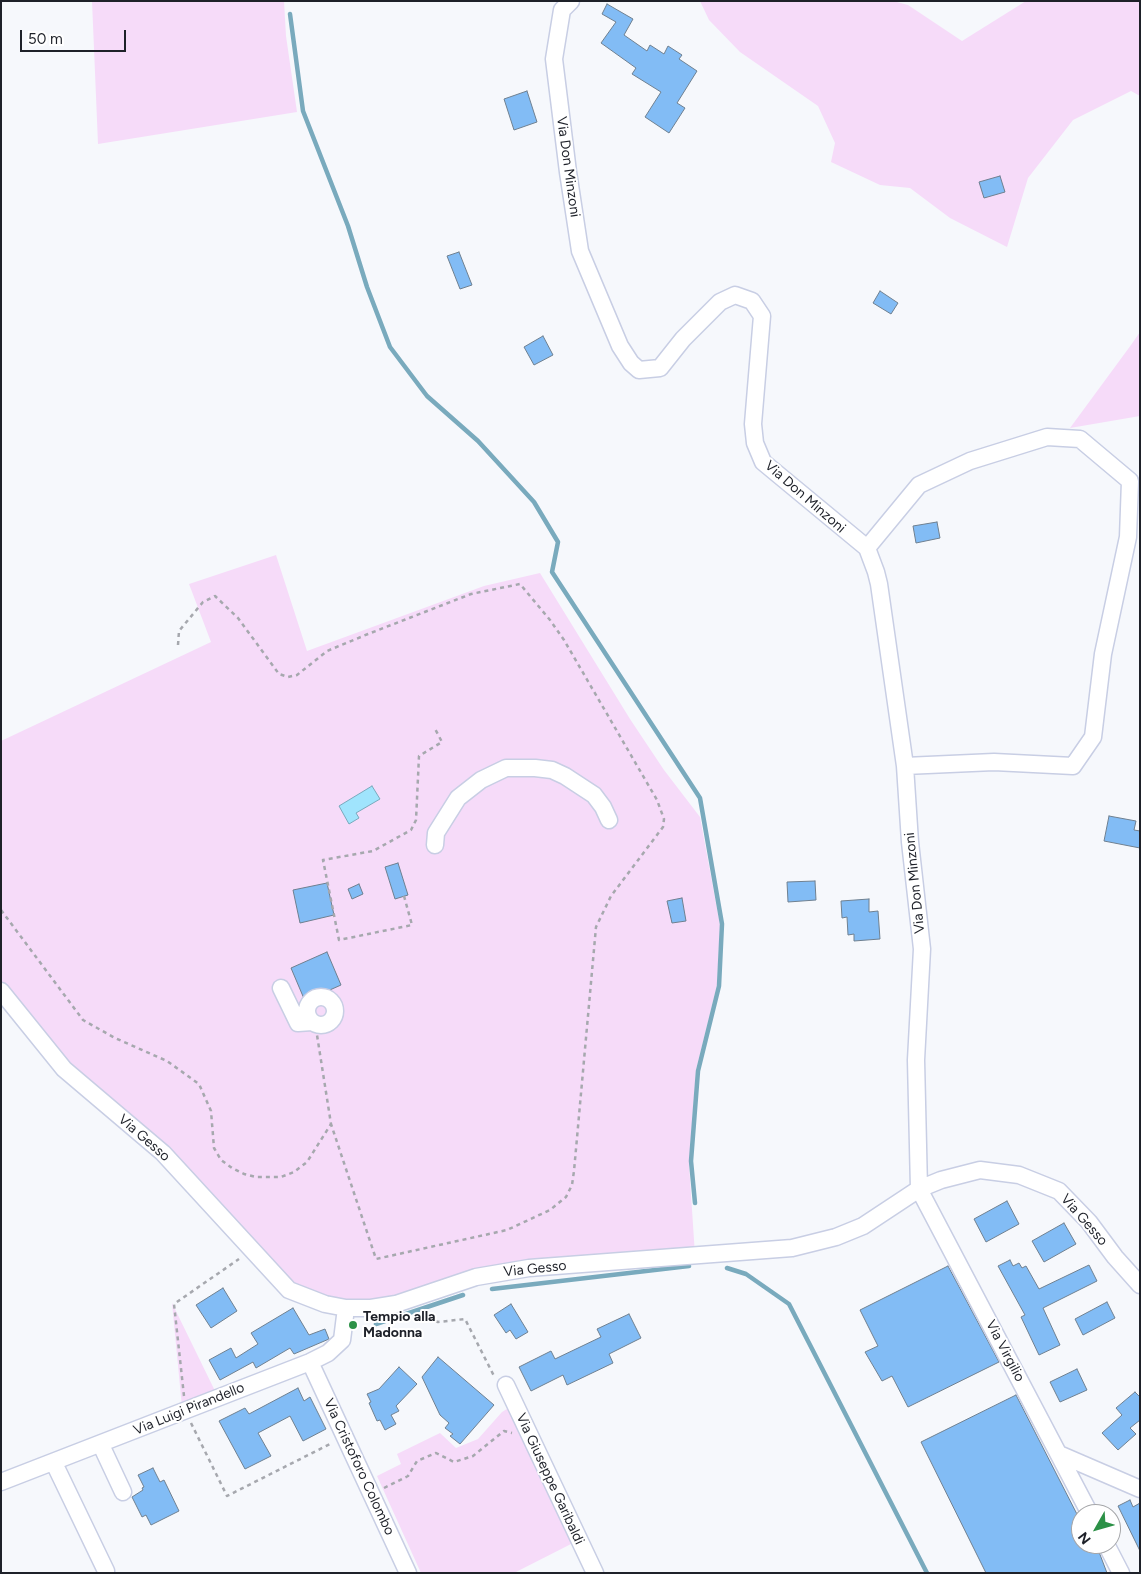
<!DOCTYPE html>
<html>
<head>
<meta charset="utf-8">
<style>
	body { margin:0 }
	#map { position:relative; width:1141px; height:1574px; overflow:hidden; background:#f6f8fc; font-family:Figtree,sans-serif }
	canvas { display:block }
	.frame { position:absolute; inset:0; border:2px solid #1e2129; pointer-events:none }
	.north { position:absolute; left:1071px; top:1504px; width:50px; height:50px; box-sizing:border-box; background:#fff; border:1px solid #a5a6a9; border-radius:50%; rotate:232deg; font-size:14px; font-weight:700; line-height:20px; text-align:center; color:#1e2129 }
	.north::after { content:''; display:block; margin:auto; width:18px; height:22px; background:#2c9147; clip-path:polygon(50% 0,100% 100%,50% 72%,0 100%) }
	.scale { position:absolute; left:20px; top:30px; width:106px; height:22px; box-sizing:border-box; border:2px solid #1e2129; border-top:0; padding-left:6px; font-size:15px; line-height:18px; white-space:nowrap; color:#1e2129; -webkit-text-stroke:4px #fff; paint-order:stroke }
</style>
</head>
<body>
<div id="map">
<canvas width="1141" height="1574"></canvas>
<div class="frame"></div>
<div class="north">N</div>
<div class="scale">50 m</div>
</div>
<script>
const g = document.querySelector('canvas').getContext('2d');
g.lineJoin = 'round';
function fillPath(path, color) { g.fillStyle = color; g.fill(path, 'evenodd'); }
const toPath = rows => new Path2D(rows.map(r => 'M' + r).join(''));
function stroke(path, color, width, dash) { g.strokeStyle = color; g.lineWidth = width; g.lineCap = dash ? 'butt' : 'round'; g.setLineDash(dash || []); g.stroke(path); }
function drawText(font, color, halo, rows, align = 'center') {
  g.font = font + ' Figtree,sans-serif'; g.lineWidth = 4; g.setLineDash([]); g.textBaseline = 'middle'; g.strokeStyle = halo; g.fillStyle = color; for (const [text, x, y, turn = 0] of rows) {
    g.save(); g.translate(x, y); g.rotate((+turn || 0) * Math.PI / 180); g.textAlign = isNaN(turn) ? turn : align; if (halo) g.strokeText(text, 0, 0); g.fillText(text, 0, 0); g.restore();
  }
}
fillPath(toPath([
	[92,1,284,1,286,36,297,112,98,144],
	[700,1,893,1,908,5,962,41,1026,1,1140,1,1140,96,1131,91,1073,120,1028,178,1007,247,950,218,910,188,880,185,831,162,835,143,818,106,740,52,709,20],
	[1140,332,1140,416,1070,428,1131,345],
	[276,555,307,651,484,586,540,573,630,719,664,770,700,817,720,925,717,985,696,1070,689,1164,695,1255,519,1269,385,1313,332,1307,284,1280,184,1177,43,1051,1,985,1,741,211,642,189,584],
	[172,1303,216,1393,182,1407],
	[510,1407,573,1543,514,1573,421,1573,377,1476,401,1464,397,1454,440,1433,456,1448,478,1439,502,1412]
]), '#f6dbf9');
const water = toPath([
	[372,786,380,799,356,813,359,818,349,824,339,806,372,786]
]);
fillPath(water, '#a0e4fd');
stroke(water, '#79aabd', 1);
stroke(toPath([
	[290,14,303,111,348,226,367,287,390,347,427,396,478,441,534,502,558,542,552,572,700,798,722,924,719,986,698,1071,691,1161,695,1203],
	[727,1268,746,1274,789,1304,927,1573],
	[492,1289,689,1266],
	[376,1324,463,1295]
]), '#79aabd', 4.5);
const building = toPath([
	[607,4,633,19,624,35,647,51,650,45,664,54,668,46,682,55,679,59,697,71,677,103,685,108,669,133,645,117,661,92,632,74,636,68,601,43,616,22,602,14,607,4],
	[527,91,537,122,514,130,504,99,527,91],
	[1000,176,1005,192,984,198,979,182,1000,176],
	[459,252,472,285,460,289,447,256,459,252],
	[880,291,898,303,891,314,873,303,880,291],
	[543,336,553,355,534,365,524,347,543,336],
	[937,522,940,538,916,543,913,526,937,522],
	[1109,816,1136,821,1134,830,1140,831,1140,848,1104,841,1109,816],
	[398,863,408,895,395,899,385,867,398,863],
	[815,881,816,900,788,902,787,882,815,881],
	[327,883,334,915,300,923,293,890,327,883],
	[359,884,363,894,352,899,348,889,359,884],
	[682,898,686,921,672,923,667,901,682,898],
	[869,899,869,912,878,911,880,939,854,941,854,934,848,935,847,917,842,918,841,901,869,899],
	[327,952,341,985,305,1001,291,968,327,952],
	[1007,1201,1019,1224,986,1242,974,1219,1007,1201],
	[1064,1223,1076,1244,1044,1262,1032,1241,1064,1223],
	[1010,1260,1013,1266,1019,1263,1022,1268,1026,1266,1039,1289,1089,1265,1097,1281,1043,1308,1060,1345,1039,1355,1021,1317,1025,1315,998,1266,1010,1260],
	[948,1266,999,1362,908,1407,892,1376,882,1381,865,1352,878,1346,860,1310,948,1266],
	[223,1288,237,1311,211,1328,196,1305,223,1288],
	[1107,1302,1115,1318,1083,1335,1075,1319,1107,1302],
	[511,1304,528,1332,516,1339,510,1330,506,1333,494,1315,511,1304],
	[293,1308,309,1335,325,1329,329,1339,294,1354,290,1348,256,1368,253,1362,220,1380,209,1360,231,1348,236,1358,258,1344,251,1333,293,1308],
	[629,1314,641,1338,609,1354,613,1363,567,1385,563,1375,531,1391,519,1367,551,1351,555,1359,601,1337,597,1329,629,1314],
	[438,1357,494,1405,460,1444,450,1436,453,1434,445,1428,449,1423,440,1415,422,1377,438,1357],
	[399,1367,417,1384,396,1406,399,1411,391,1415,396,1424,385,1430,380,1420,377,1421,369,1403,371,1402,367,1394,379,1389,399,1367],
	[1077,1369,1087,1390,1060,1402,1050,1382,1077,1369],
	[298,1388,304,1401,310,1397,326,1429,303,1441,290,1416,258,1433,271,1456,245,1469,219,1421,245,1408,249,1414,298,1388],
	[1135,1392,1140,1397,1140,1420,1130,1428,1136,1434,1118,1450,1102,1433,1122,1415,1116,1408,1135,1392],
	[1016,1395,1081,1522,1081,1544,1096,1544,1107,1573,986,1573,921,1442,1016,1395],
	[153,1468,160,1482,164,1480,179,1511,151,1525,146,1515,142,1517,132,1497,143,1490,142,1488,144,1487,138,1475,153,1468],
	[1130,1500,1133,1507,1140,1503,1140,1551,1118,1506,1130,1500]
]);
fillPath(building, '#82bcf5');
stroke(building, '#6f8090', 1);
const minor = toPath([
	[571,1,562,10,554,59,568,172,580,251,620,346,631,363,639,370,660,368,683,339,720,302,735,295,752,301,762,316,753,424,755,443,763,462,867,548,876,572,879,584,905,766,910,842,922,949,916,1060,919,1189,1090,1514],
	[867,548,919,485,970,461,1047,437,1080,439,1130,481,1128,537,1103,654,1093,737,1073,766,994,762,905,766],
	[435,845,436,833,458,798,481,780,506,768,535,768,552,770,565,776,594,795,603,807,609,820],
	[281,988,298,1023,312,1022],
	[1,991,64,1069,163,1153,289,1290,325,1304,346,1308,371,1308,396,1304,476,1277,529,1268,792,1248,836,1237,863,1226,919,1189,941,1180,980,1170,1019,1175,1059,1191,1089,1222,1115,1257,1140,1285],
	'307 1011a14 14 0 1 1 28 0a14 14 0 1 1-28 0Z',
	[310,1362,408,1573],
	[506,1385,595,1573],
	[101,1445,123,1492],
	[1059,1454,1140,1489],
	[54,1463,106,1571],
	[1,1482,310,1362,328,1353,342,1340,346,1308],
	[1106,1544,1121,1573]
]);
stroke(minor, '#c8cee4', 19);
stroke(toPath([
	[178,645,179,631,203,602,215,596,238,618,279,674,288,677,297,675,327,651,368,634,471,594,520,584,550,620,564,640,657,800,664,819,663,827,611,896,596,927,574,1171,572,1185,566,1197,550,1210,507,1230,376,1259,331,1124],
	[404,896,412,925,339,940,323,860,373,851,411,830,416,820,419,756,442,742,434,727],
	[1,910,83,1020,115,1038,167,1061,199,1084,211,1111,214,1148,221,1160,232,1168,244,1174,256,1177,281,1177,294,1172,307,1162,331,1124,317,1035],
	[428,1319,438,1322,465,1319,494,1376],
	[184,1396,174,1304,239,1259],
	[191,1423,227,1496,332,1443],
	[384,1488,408,1476,417,1461,436,1453,454,1462,473,1456,504,1431,512,1433]
]), '#a6a8ae', 2.5, [4, 4]);
stroke(minor, '#fff', 16);
for (const [x, y, r, color] of [
	[353,1325,5,"#2c9147"]
]) { const dot = new Path2D(); dot.arc(x, y, r, 0, 2 * Math.PI); g.fillStyle = color; g.fill(dot); stroke(dot, '#fff', 2); }
drawText('14px', '#1e2129', '#fff', [
	["Via Don Minzoni",568,167,82],
	["Via Don Minzoni",805,497,41],
	["Via Don Minzoni",915,883,-96],
	["Via Gesso",144,1138,41],
	["Via Gesso",1084,1220,49],
	["Via Gesso",535,1269,-6],
	["Via Virgilio",1005,1351,62],
	["Via Luigi Pirandello",189,1409,-22],
	["Via Cristoforo Colombo",359,1467,65],
	["Via Giuseppe Garibaldi",550,1479,65]
]);
drawText('bold 14px', '#1e2129', '#fff', [
	["Tempio alla",363,1317],
	["Madonna",363,1333]
], 'left');
</script>
</body>
</html>
